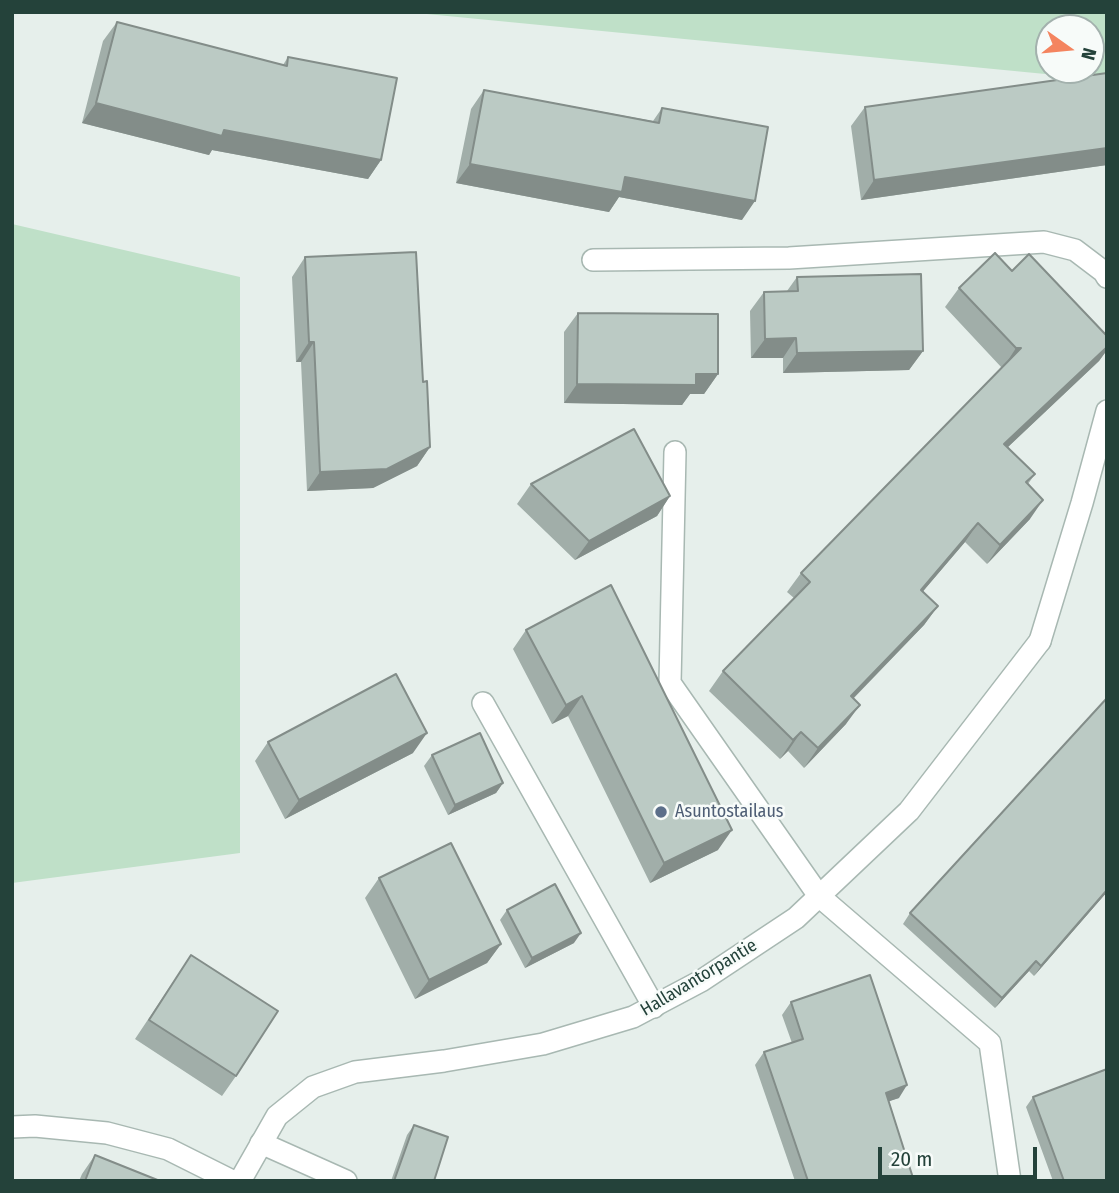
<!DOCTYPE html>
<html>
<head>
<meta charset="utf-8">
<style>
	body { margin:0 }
	#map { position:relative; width:1119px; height:1193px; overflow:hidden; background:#e6efeb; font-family:"Fira Sans Condensed",sans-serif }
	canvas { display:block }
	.frame { position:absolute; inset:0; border:14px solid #24423a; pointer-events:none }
	.north { position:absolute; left:1035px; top:14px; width:70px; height:70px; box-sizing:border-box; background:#f7fbf9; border:2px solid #a3b1ad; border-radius:50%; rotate:105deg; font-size:19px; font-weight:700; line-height:28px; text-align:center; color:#24423a }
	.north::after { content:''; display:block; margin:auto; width:24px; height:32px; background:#f4845f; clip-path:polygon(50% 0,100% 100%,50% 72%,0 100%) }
	.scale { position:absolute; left:878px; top:1147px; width:159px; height:32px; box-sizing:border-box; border:4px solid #24423a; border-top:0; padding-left:9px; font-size:21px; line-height:24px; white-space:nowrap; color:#24423a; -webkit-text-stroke:5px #f7fbf9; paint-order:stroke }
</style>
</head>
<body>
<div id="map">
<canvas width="1119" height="1193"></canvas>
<div class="frame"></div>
<div class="north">N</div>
<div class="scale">20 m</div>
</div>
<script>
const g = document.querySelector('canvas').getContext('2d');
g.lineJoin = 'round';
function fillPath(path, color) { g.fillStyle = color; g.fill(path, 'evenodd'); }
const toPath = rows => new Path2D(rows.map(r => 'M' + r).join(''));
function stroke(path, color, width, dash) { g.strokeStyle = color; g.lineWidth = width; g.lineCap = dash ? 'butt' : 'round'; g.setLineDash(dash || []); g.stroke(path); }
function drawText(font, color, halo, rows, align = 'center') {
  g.font = font + ' "Fira Sans Condensed",sans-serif'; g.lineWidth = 5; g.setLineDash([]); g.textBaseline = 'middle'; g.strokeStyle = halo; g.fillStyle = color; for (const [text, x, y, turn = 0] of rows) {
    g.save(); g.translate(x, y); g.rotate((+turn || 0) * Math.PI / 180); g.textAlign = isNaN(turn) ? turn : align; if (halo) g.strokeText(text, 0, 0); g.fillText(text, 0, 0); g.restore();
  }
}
fillPath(toPath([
	[406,12,1107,12,1107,80],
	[1049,28,1091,28,1091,70,1049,70],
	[12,224,240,277,240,853,12,883]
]), '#bfe0c8');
const service = toPath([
	[593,260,789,258,1044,242,1075,250,1104,272,1107,277],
	[675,452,670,683,819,896,990,1043,1010,1181],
	[1040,641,1082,503,1107,411],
	[483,703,654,1007],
	[12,1127,35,1126,107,1133,168,1149,232,1181],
	[261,1143,346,1181]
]);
const minor = toPath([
	[240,1181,277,1116,313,1087,355,1072,444,1061,543,1044,633,1017,701,981,796,918,909,811,1040,641]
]);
stroke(service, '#a8b8b2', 24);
stroke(minor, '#a8b8b2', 24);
stroke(service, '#fff', 21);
stroke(minor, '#fff', 21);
fillPath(toPath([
	[117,22,283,65,288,57,381,160,368,179,212,150,209,155,82,123,103,41],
	[1107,73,1107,165,861,200,851,126,865,107],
	[484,90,653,121,662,108,742,220,619,197,609,212,456,183,471,109],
	[305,257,423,382,430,447,417,466,373,488,307,491,301,362,296,362,292,277],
	[1012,271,1107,336,1107,350,1099,361,1008,447,1035,474,1028,484,1030,519,987,564,965,542,923,591,938,606,924,625,853,699,846,724,804,768,788,751,780,759,709,691,723,671,794,598,787,592,801,573,1002,368,945,307,959,288],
	[797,277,923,351,909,370,783,373,783,358,751,358,750,311,764,292,787,291],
	[578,313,718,374,704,394,690,394,682,405,564,403,564,332],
	[531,484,670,496,657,516,575,560,517,504],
	[526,630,718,850,650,883,568,716,552,724,513,649],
	[268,742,413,753,285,819,255,761],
	[432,755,503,783,496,793,448,815,424,766],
	[379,878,501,944,487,963,415,999,365,898],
	[1107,892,1034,976,1029,971,995,1008,903,924,910,913],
	[507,910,574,943,525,968,500,920],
	[191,955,236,1076,222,1096,135,1039],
	[791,1002,899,1098,889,1101,914,1181,795,1181,755,1065,764,1052,792,1043,782,1015],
	[1033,1097,1107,1181,1053,1181,1026,1107],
	[414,1125,434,1181,391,1181,407,1135],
	[95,1155,160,1181,79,1181,82,1174]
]), '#a1aea9');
fillPath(toPath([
	[96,103,224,130,381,160,368,179,212,150,209,155,82,123],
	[1107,148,1107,165,861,200,874,180],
	[470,164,625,177,755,201,742,220,619,197,609,212,456,183],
	[796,338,783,358,751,358,765,339],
	[309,342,314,342,301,362,296,362],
	[1107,347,1107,350,1099,361,991,463,1004,444],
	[1016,348,1021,348,1003,368],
	[923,351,909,370,783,373,797,353],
	[696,374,718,374,704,394,690,394,682,405,564,403,577,384],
	[430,447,417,466,373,488,307,491,320,472],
	[670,496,657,516,575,560,589,541],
	[1043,500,1030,519,987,564,1000,545],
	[978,523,965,542,908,609,921,590],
	[938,606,924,625,837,715,851,696],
	[582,696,568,716,552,724,566,705],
	[860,705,846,724,804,768,818,748],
	[801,732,788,751,780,759,793,740],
	[427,733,413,753,285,819,299,800],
	[503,783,496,793,448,815,455,805],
	[732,830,718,850,650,883,664,863],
	[1107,890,1107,892,1034,976,1041,966],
	[581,933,574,943,525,968,532,958],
	[501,944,487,963,415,999,429,980],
	[1036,961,1029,971,995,1008,1002,998],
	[907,1085,899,1098,878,1105,886,1093]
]), '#838d89');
const building = toPath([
	[117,22,287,66,288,57,397,78,381,160,224,130,222,136,96,103,117,22],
	[1107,73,1107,148,874,180,865,107,1107,73],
	[484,90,659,123,662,108,768,127,755,201,625,177,622,192,470,164,484,90],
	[416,252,423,382,427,381,430,447,387,469,320,472,314,342,309,342,305,257,416,252],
	[995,253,1012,271,1029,254,1107,336,1107,347,1004,444,1035,474,1026,482,1043,500,1000,545,978,523,921,590,938,606,851,696,860,705,818,748,801,732,793,740,723,671,810,582,801,573,1021,348,1016,348,959,288,995,253],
	[921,274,923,351,797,353,796,338,765,339,764,292,798,291,797,277,921,274],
	[578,313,718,314,718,374,696,374,696,385,577,384,578,313],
	[634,429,670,496,589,541,531,484,634,429],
	[611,585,732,830,664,863,582,696,566,705,526,630,611,585],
	[396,674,427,733,299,800,268,742,396,674],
	[1107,698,1107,890,1041,966,1036,961,1002,998,910,913,1107,698],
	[480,733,503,783,455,805,432,755,480,733],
	[451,843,501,944,429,980,379,878,451,843],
	[555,884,581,933,532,958,507,910,555,884],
	[191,955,278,1011,236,1076,149,1020,191,955],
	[870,975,907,1085,886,1093,914,1181,808,1181,764,1052,803,1039,791,1002,870,975],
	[1107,1069,1107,1181,1064,1181,1033,1097,1107,1069],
	[414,1125,448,1137,434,1181,394,1181,414,1125],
	[95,1155,160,1181,85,1181,95,1155]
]);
fillPath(building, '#bbcac4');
stroke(building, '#838d89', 2);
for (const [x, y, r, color] of [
	[661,812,7,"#5c6f8a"]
]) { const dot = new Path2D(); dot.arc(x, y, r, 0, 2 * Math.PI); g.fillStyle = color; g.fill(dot); stroke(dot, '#f7fbf9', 2.5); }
drawText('18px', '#4e5e75', '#f7fbf9', [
	["Asuntostailaus",675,812]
], 'left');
drawText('18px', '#24423a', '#f7fbf9', [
	["Hallavantorpantie",699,978,-31]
]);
</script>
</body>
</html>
